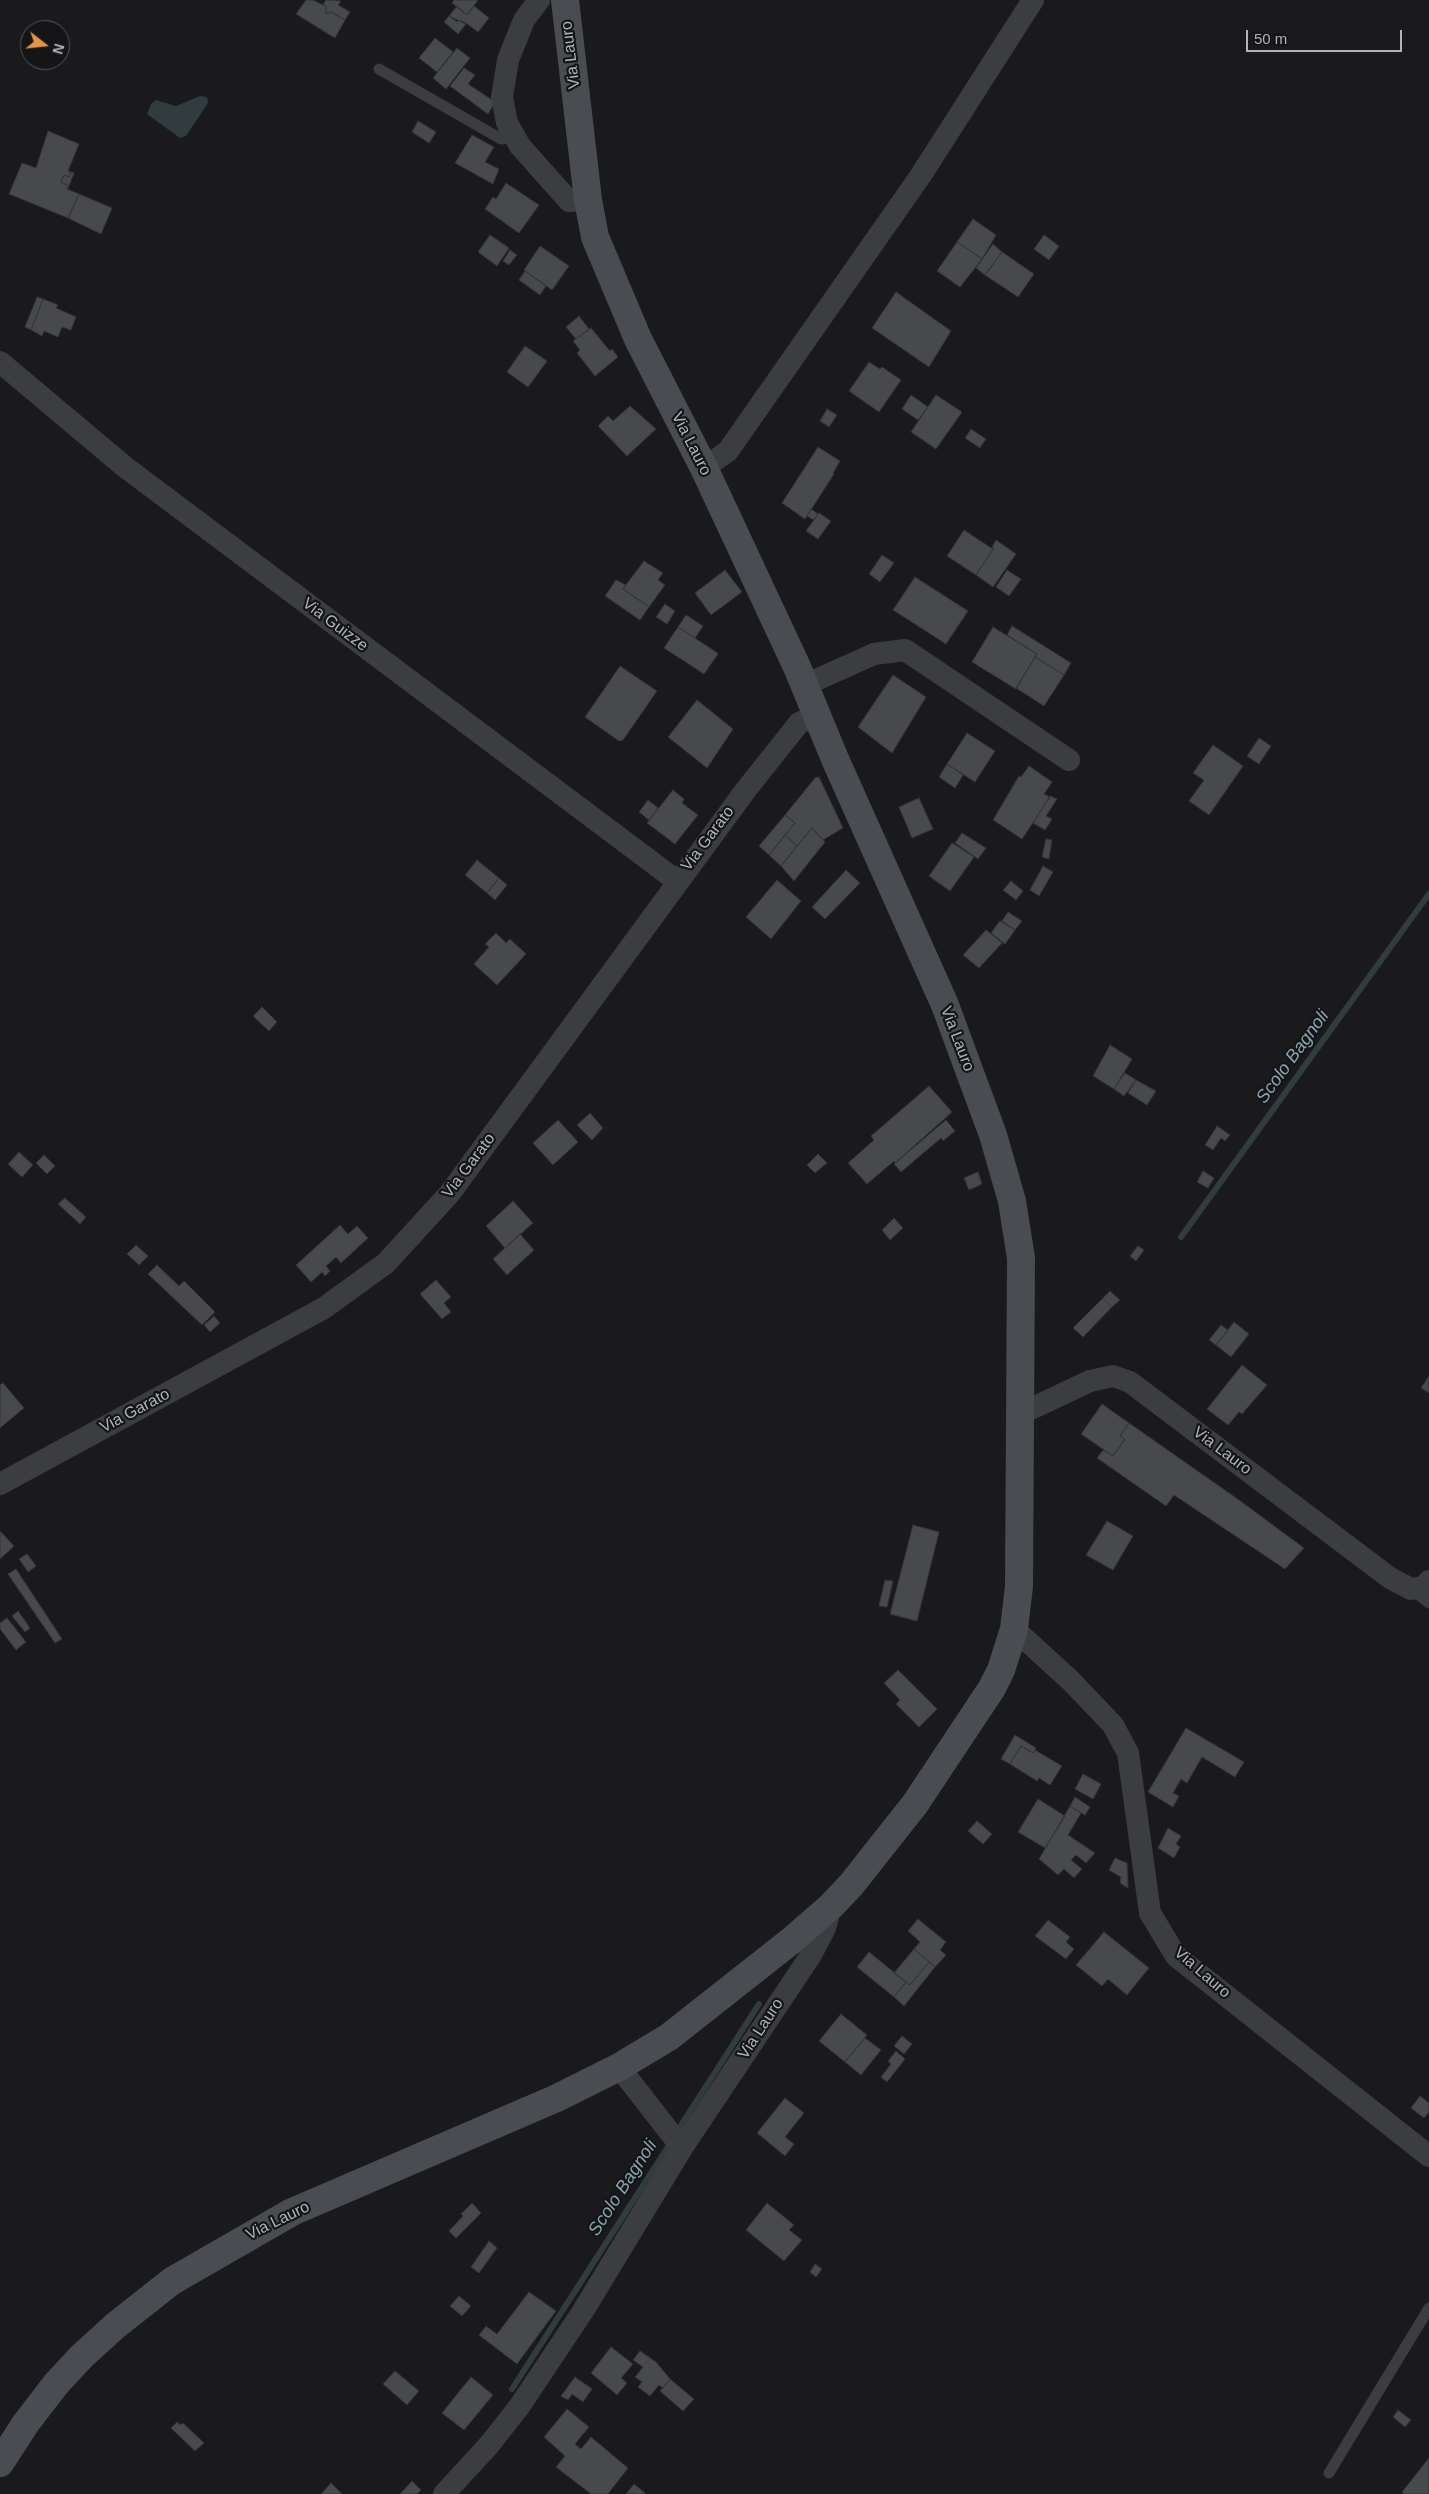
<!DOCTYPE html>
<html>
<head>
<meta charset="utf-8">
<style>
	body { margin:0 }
	#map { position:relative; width:1429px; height:2494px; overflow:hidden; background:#1a1a1c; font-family:Arial,sans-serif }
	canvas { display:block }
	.north { position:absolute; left:20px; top:20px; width:50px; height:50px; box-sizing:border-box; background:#151517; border:1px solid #525558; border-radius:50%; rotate:106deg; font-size:14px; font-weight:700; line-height:20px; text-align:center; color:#aeb4ba }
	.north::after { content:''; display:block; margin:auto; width:18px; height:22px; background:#e4934a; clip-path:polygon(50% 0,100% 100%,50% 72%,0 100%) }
	.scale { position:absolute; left:1246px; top:30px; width:156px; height:22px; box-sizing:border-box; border:2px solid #aeb4ba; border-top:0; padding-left:6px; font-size:15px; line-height:18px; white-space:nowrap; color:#aeb4ba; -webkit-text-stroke:4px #151517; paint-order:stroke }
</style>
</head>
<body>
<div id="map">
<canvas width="1429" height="2494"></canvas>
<div class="north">N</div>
<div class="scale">50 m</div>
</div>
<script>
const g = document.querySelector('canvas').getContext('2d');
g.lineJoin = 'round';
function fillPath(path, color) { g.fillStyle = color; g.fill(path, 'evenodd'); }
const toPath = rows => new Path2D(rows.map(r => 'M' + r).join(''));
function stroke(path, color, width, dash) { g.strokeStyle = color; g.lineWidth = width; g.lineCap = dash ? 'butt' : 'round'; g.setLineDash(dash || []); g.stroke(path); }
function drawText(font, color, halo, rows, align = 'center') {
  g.font = font + ' Arial,sans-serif'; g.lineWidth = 4.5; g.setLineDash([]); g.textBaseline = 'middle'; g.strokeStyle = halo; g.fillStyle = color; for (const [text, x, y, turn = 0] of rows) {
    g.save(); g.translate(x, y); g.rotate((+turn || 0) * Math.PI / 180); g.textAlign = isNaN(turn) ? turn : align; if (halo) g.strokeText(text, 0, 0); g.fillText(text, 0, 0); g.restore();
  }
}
fillPath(toPath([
	[200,96,207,97,208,103,186,136,180,138,147,114,151,104,156,100,176,106]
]), '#313c3f');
stroke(toPath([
	[1181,1237,1429,894],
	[676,2133,759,2004],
	[512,2389,671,2142]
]), '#313c3f', 6);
const building = toPath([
	[306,0,313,0,323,5,326,6,326,14,331,12,345,20,335,38,296,14,306,0],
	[326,0,341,1,338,5,350,12,345,20,331,12,326,14,326,6,323,5,326,0],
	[454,0,478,0,467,15,452,3,454,0],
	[457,6,467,15,474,6,489,18,478,32,466,23,459,20,457,22,449,16,457,6],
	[449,16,466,24,458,34,444,22,449,16],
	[435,38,453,52,437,72,419,58,435,38],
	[457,48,470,58,446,89,433,78,457,48],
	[464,68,475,75,468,84,495,102,488,114,450,86,464,68],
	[418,121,436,132,429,143,412,132,418,121],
	[48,131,79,144,68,171,71,172,69,177,64,175,61,182,69,186,67,189,79,194,68,218,9,194,22,163,36,168,48,131],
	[472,135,494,147,485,162,499,169,493,184,455,163,472,135],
	[71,172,74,173,69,186,61,182,64,175,69,177,71,172],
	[506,183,539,205,519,233,485,209,493,197,496,199,506,183],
	[79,194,112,208,101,234,68,218,79,194],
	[973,219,996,235,982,259,957,242,973,219],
	[490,235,509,248,497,266,478,252,490,235],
	[1044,235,1059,246,1049,260,1034,249,1044,235],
	[957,242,982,259,960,287,937,271,957,242],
	[993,244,1002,252,985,275,976,268,993,244],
	[540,246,569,266,552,290,524,270,540,246],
	[510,250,517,255,509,265,503,261,510,250],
	[1002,252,1034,274,1018,297,985,275,1002,252],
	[525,271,546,286,540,295,519,280,525,271],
	[896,292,951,331,929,367,872,328,896,292],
	[37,297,43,299,31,330,25,327,37,297],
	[43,299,58,305,56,308,76,317,71,330,62,327,58,337,44,331,42,336,31,330,43,299],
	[579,316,589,329,576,339,566,327,579,316],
	[591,328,610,351,612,349,618,357,595,376,577,353,580,350,573,341,591,328],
	[525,346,547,361,528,387,507,372,525,346],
	[869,362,880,369,882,367,901,380,879,412,849,391,869,362],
	[911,395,928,407,918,420,902,409,911,395],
	[936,395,962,412,936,449,911,432,936,395],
	[630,406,656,429,627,456,598,426,608,416,613,421,630,406],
	[827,409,837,415,829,427,820,421,827,409],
	[971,429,986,439,980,448,965,438,971,429],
	[818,447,840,461,833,473,834,474,805,519,782,503,818,447],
	[811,509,818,514,814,520,807,516,811,509],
	[819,513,831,521,818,539,806,531,819,513],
	[964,530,991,548,994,548,976,575,947,556,964,530],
	[996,540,1016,554,993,587,976,575,994,548,992,547,996,540],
	[882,555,894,563,880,582,869,574,882,555],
	[644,561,663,573,658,580,665,585,649,607,623,589,644,561],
	[725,570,742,592,711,615,695,593,725,570],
	[1007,570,1021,579,1009,596,996,587,1007,570],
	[915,577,968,611,946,644,893,610,915,577],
	[616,580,626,585,623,589,649,607,640,620,605,596,616,580],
	[665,604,675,611,667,624,656,617,665,604],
	[686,615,703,626,695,638,678,627,686,615],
	[1012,626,1071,663,1064,675,1035,657,1037,654,1007,635,1012,626],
	[678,627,716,652,718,654,704,674,664,648,678,627],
	[993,627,1037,654,1016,689,972,662,993,627],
	[1035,657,1064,675,1044,706,1016,688,1035,657],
	[620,666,657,691,623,740,619,741,585,717,620,666],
	[893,675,926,697,892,753,858,727,893,675],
	[697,700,733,729,707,768,668,737,697,700],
	[967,733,995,751,975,782,947,764,967,733],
	[1259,738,1271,746,1259,764,1247,756,1259,738],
	[1213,745,1243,766,1209,815,1189,801,1204,780,1193,773,1213,745],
	[947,764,963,775,955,788,939,777,947,764],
	[1029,766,1052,782,1044,794,1050,797,1022,839,993,820,1019,776,1021,777,1029,766],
	[819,777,843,828,823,840,812,828,797,846,785,835,795,823,785,815,815,778,819,777],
	[673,790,684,799,682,803,698,815,675,844,647,823,673,790],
	[1050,796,1057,799,1046,816,1052,819,1045,830,1033,823,1050,796],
	[919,798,933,829,912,838,899,807,919,798],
	[648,800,658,808,649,820,639,812,648,800],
	[785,815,795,823,769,855,759,846,785,815],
	[812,828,825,842,794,881,781,866,812,828],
	[962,833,986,848,978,859,955,843,962,833],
	[785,835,797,846,781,866,769,855,785,835],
	[1046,839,1052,840,1049,859,1042,857,1046,839],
	[952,843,974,857,950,891,929,876,952,843],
	[477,860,499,878,487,893,465,875,477,860],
	[1043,866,1053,872,1039,896,1030,890,1043,866],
	[846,870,860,883,825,919,812,907,846,870],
	[499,878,507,885,495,900,487,893,499,878],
	[777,880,801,901,771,939,746,917,777,880],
	[1011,881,1023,891,1016,900,1003,890,1011,881],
	[1008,912,1022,921,1015,930,1002,921,1008,912],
	[1000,921,1015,930,1005,944,991,933,1000,921],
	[986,930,1002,943,979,968,963,955,986,930],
	[496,933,506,943,510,939,526,954,497,985,474,964,489,947,485,944,496,933],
	[262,1007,277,1022,269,1031,253,1016,262,1007],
	[1110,1045,1132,1059,1114,1089,1093,1076,1110,1045],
	[1125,1073,1136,1080,1124,1096,1114,1089,1125,1073],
	[1136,1080,1156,1091,1147,1105,1128,1093,1136,1080],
	[929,1086,952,1112,895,1163,894,1161,867,1184,848,1163,874,1140,871,1136,929,1086],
	[590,1113,603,1128,592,1140,577,1125,590,1113],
	[558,1120,578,1142,553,1165,533,1143,558,1120],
	[946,1120,955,1131,943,1141,941,1138,901,1172,894,1164,946,1120],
	[1217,1126,1230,1135,1225,1141,1221,1138,1213,1150,1205,1145,1217,1126],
	[19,1152,33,1165,22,1177,8,1164,19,1152],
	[818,1154,827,1163,815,1173,807,1165,818,1154],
	[44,1155,55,1166,47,1174,36,1163,44,1155],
	[1203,1171,1214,1178,1208,1188,1197,1182,1203,1171],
	[978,1172,982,1184,969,1190,964,1178,978,1172],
	[65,1198,86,1217,80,1224,58,1204,65,1198],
	[513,1201,533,1223,505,1248,486,1226,513,1201],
	[894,1218,903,1228,890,1240,882,1230,894,1218],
	[340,1225,348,1234,357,1226,368,1238,341,1263,336,1257,326,1266,330,1271,325,1276,322,1272,311,1282,296,1265,340,1225],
	[520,1234,534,1250,507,1275,493,1259,520,1234],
	[136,1245,148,1256,139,1265,127,1254,136,1245],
	[1138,1246,1144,1250,1136,1261,1130,1256,1138,1246],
	[157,1265,179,1286,184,1281,215,1312,202,1325,148,1274,157,1265],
	[436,1280,451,1297,444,1303,451,1312,442,1319,420,1294,436,1280],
	[1110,1291,1120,1300,1112,1307,1103,1298,1110,1291],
	[1103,1298,1112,1307,1083,1337,1073,1328,1103,1298],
	[214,1316,220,1323,210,1332,204,1325,214,1316],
	[1234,1322,1249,1334,1231,1357,1216,1345,1234,1322],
	[1221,1325,1228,1330,1216,1345,1209,1340,1221,1325],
	[1242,1365,1267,1385,1242,1414,1239,1412,1228,1425,1207,1409,1242,1365],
	[1429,1376,1429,1393,1421,1388,1429,1376],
	[3,1383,24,1408,0,1428,0,1385,3,1383],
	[1102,1404,1129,1423,1120,1436,1125,1439,1113,1456,1081,1434,1102,1404],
	[1129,1423,1239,1500,1304,1548,1285,1569,1174,1495,1166,1506,1097,1458,1103,1450,1113,1456,1125,1439,1120,1436,1129,1423],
	[1107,1521,1133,1536,1113,1570,1086,1555,1107,1521],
	[913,1525,939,1532,917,1621,890,1614,913,1525],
	[0,1531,14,1546,0,1559,0,1531],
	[27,1554,36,1566,28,1572,19,1559,27,1554],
	[16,1569,62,1639,55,1643,8,1574,16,1569],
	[885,1580,893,1581,887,1607,879,1606,885,1580],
	[18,1611,30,1628,25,1632,12,1616,18,1611],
	[7,1618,26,1642,16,1650,0,1629,0,1623,7,1618],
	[898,1670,937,1709,919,1727,896,1704,900,1700,884,1683,898,1670],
	[1186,1728,1244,1762,1235,1777,1202,1757,1187,1783,1181,1779,1173,1793,1179,1796,1173,1807,1148,1792,1186,1728],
	[1015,1735,1036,1748,1033,1753,1021,1746,1010,1764,1001,1759,1015,1735],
	[1021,1746,1033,1753,1035,1750,1062,1766,1050,1785,1039,1778,1037,1781,1010,1764,1021,1746],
	[1083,1774,1101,1784,1093,1799,1075,1789,1083,1774],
	[1075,1797,1090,1807,1085,1815,1070,1806,1075,1797],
	[1038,1799,1065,1816,1045,1848,1018,1832,1038,1799],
	[1070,1806,1081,1813,1068,1835,1095,1853,1086,1863,1076,1855,1071,1860,1082,1869,1074,1878,1064,1869,1058,1875,1039,1859,1070,1806],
	[977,1821,992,1834,983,1844,968,1831,977,1821],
	[1168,1828,1181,1836,1176,1844,1180,1847,1174,1858,1158,1848,1168,1828],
	[1115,1858,1127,1863,1128,1888,1120,1883,1121,1877,1109,1870,1115,1858],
	[918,1919,946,1942,940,1950,946,1955,935,1967,914,1949,920,1942,908,1931,918,1919],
	[1048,1920,1070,1937,1066,1942,1074,1949,1066,1959,1035,1936,1048,1920],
	[1104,1932,1149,1968,1127,1995,1108,1979,1102,1986,1076,1965,1104,1932],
	[914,1949,929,1962,910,1985,894,1973,914,1949],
	[869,1952,906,1982,894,1997,857,1967,869,1952],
	[929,1962,935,1967,904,2006,894,1997,906,1982,910,1985,929,1962],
	[841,2014,867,2035,845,2062,819,2041,841,2014],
	[902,2036,912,2044,904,2054,894,2046,902,2036],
	[865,2038,881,2050,861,2075,845,2062,865,2038],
	[896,2051,905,2059,887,2082,881,2077,891,2064,888,2061,896,2051],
	[1420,2096,1429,2103,1429,2112,1424,2118,1411,2108,1420,2096],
	[785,2098,804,2113,785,2137,794,2144,785,2156,757,2133,785,2098],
	[472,2203,481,2213,456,2238,449,2231,463,2216,461,2214,472,2203],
	[767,2203,794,2225,789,2230,802,2240,784,2261,746,2230,767,2203],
	[489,2241,497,2248,479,2273,471,2267,489,2241],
	[815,2264,822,2269,816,2277,810,2272,815,2264],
	[529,2292,556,2311,517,2364,479,2335,486,2326,497,2334,529,2292],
	[459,2296,471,2306,462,2316,450,2306,459,2296],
	[611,2347,633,2364,621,2378,627,2383,617,2395,591,2373,611,2347],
	[640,2351,656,2362,670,2379,663,2388,659,2385,650,2396,638,2387,642,2382,635,2377,643,2367,633,2360,640,2351],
	[395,2371,419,2391,407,2405,383,2384,395,2371],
	[471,2377,493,2395,464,2430,442,2413,471,2377],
	[575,2377,592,2389,583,2402,572,2394,568,2400,561,2396,575,2377],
	[670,2379,694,2399,683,2411,660,2391,670,2379],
	[567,2409,589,2427,575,2444,581,2449,591,2437,628,2468,608,2494,591,2494,556,2467,565,2456,544,2437,567,2409],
	[1398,2410,1411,2420,1405,2427,1393,2417,1398,2410],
	[177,2422,181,2425,183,2423,204,2443,195,2451,171,2428,177,2422],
	[1429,2458,1429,2494,1404,2494,1402,2492,1429,2458],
	[412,2481,421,2490,417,2494,400,2494,412,2481],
	[331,2483,342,2494,321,2494,331,2483],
	[634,2484,645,2493,644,2494,626,2494,634,2484]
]);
fillPath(building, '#47494c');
stroke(building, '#343538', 1);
stroke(toPath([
	[379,69,501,139,515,137],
	[1412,1590,1429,1603],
	[1329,2473,1429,2308]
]), '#3b3d41', 11);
stroke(toPath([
	[539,0,524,20,508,60,502,97,507,123,520,146,569,201,588,200],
	[0,362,125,467,677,881],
	[704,468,728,451,921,175,1033,0],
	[805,685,874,654,905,650,1069,760],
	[1020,1414,1090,1381,1113,1376,1130,1382,1390,1578,1411,1589,1423,1587,1429,1581],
	[0,1484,324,1308,386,1263,450,1193,745,791,799,723,818,715],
	[1014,1629,1070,1680,1113,1725,1128,1753,1150,1913,1176,1956,1429,2156],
	[619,2067,682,2148],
	[444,2494,489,2445,519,2407,583,2311,682,2148,811,1955,825,1928,831,1906]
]), '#3b3d41', 22);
stroke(toPath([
	[0,2463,26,2423,56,2384,81,2357,115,2326,172,2281,292,2212,557,2098,619,2067,669,2037,792,1940,831,1906,851,1885,915,1804,992,1688,1001,1670,1014,1629,1019,1586,1021,1258,1012,1201,993,1135,945,1005,835,759,797,667,704,468,638,339,595,237,588,200,565,0]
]), '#494d51', 28);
drawText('16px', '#aeb4ba', '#151517', [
	["Via Lauro",571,55,-97],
	["Via Lauro",691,444,63],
	["Via Guizze",335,625,37],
	["Via Garato",708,839,-53],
	["Via Lauro",957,1039,69],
	["Via Garato",469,1166,-53],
	["Via Garato",135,1411,-28],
	["Via Lauro",1222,1451,37],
	["Via Lauro",1202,1973,41],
	["Via Lauro",761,2029,-57],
	["Via Lauro",278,2221,-26]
]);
drawText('italic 18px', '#88a6b2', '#151517', [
	["Scolo Bagnoli",1293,1057,-54],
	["Scolo Bagnoli",623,2188,-57]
]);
</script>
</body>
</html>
